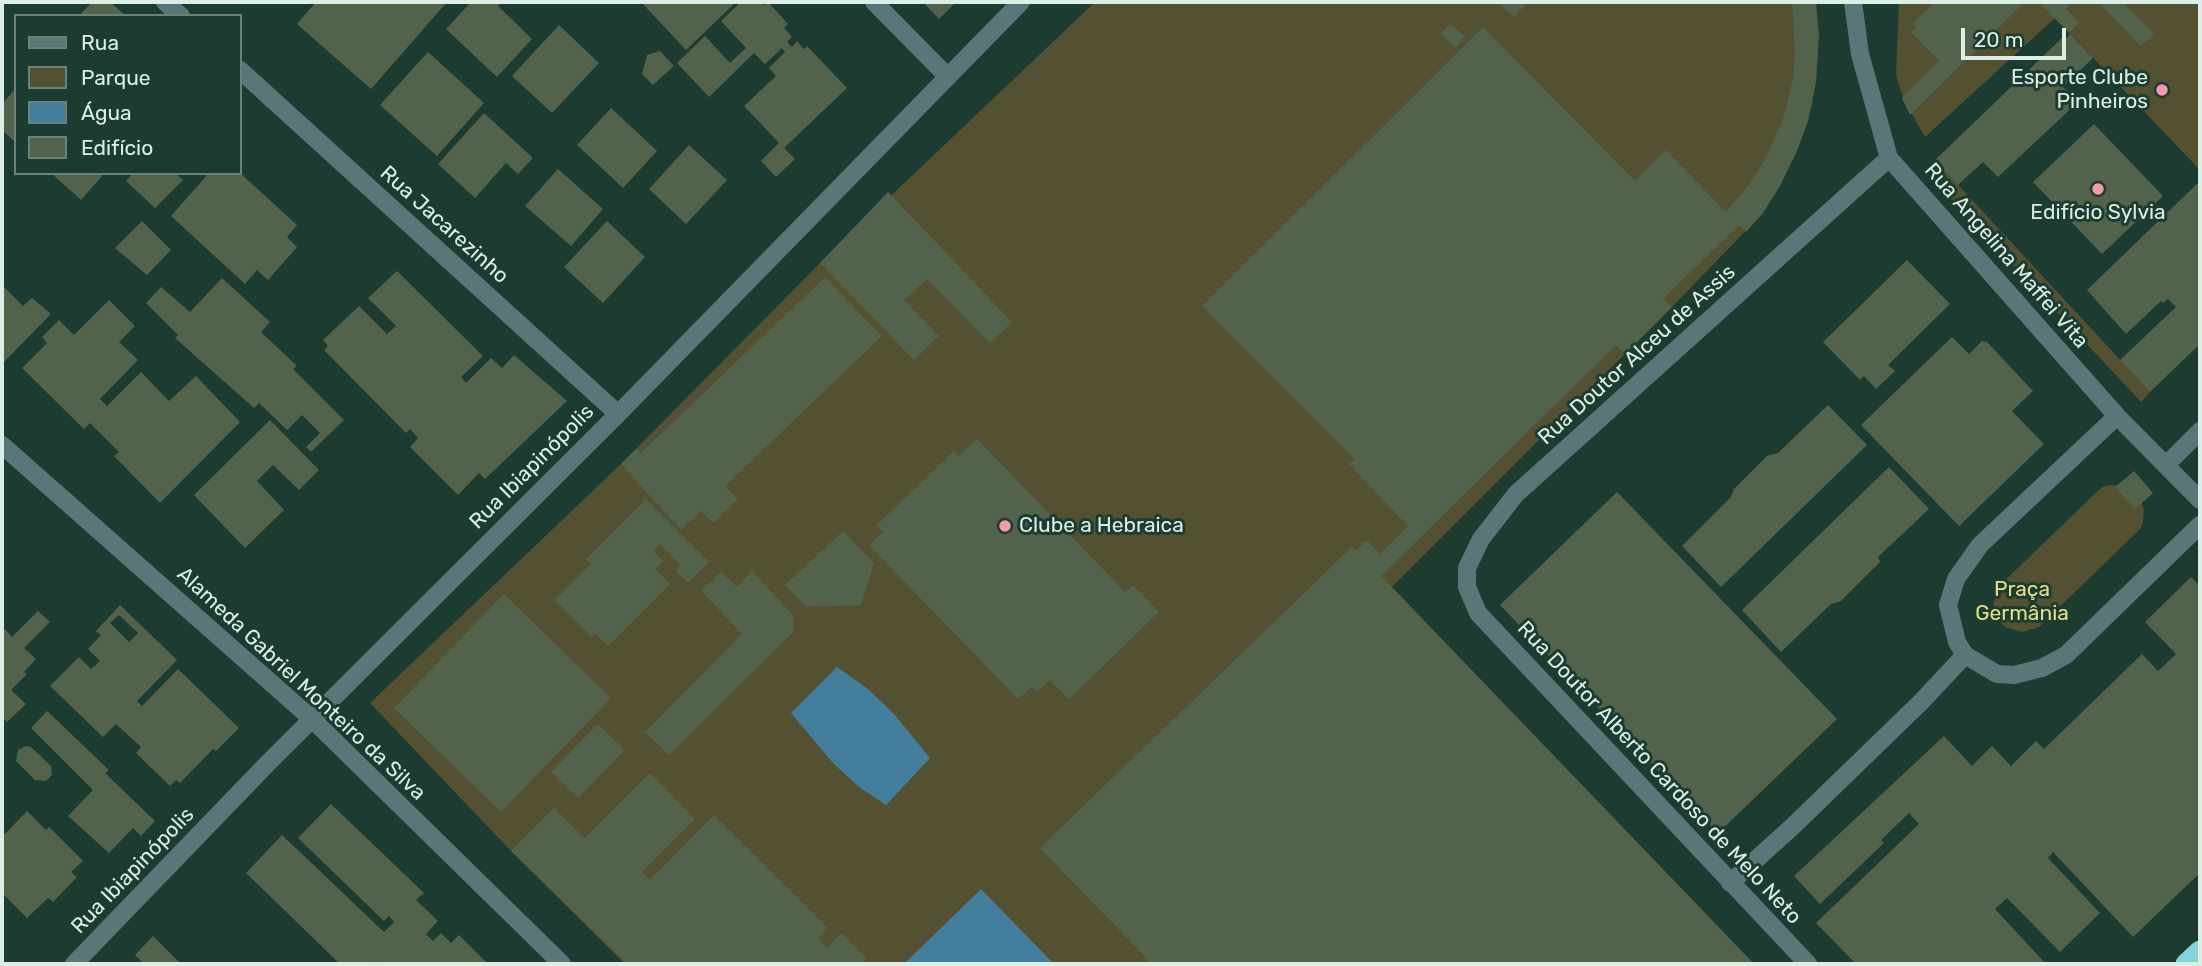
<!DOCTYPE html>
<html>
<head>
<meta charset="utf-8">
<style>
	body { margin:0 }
	#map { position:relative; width:2202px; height:966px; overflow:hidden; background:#1d3c31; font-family:Rubik,sans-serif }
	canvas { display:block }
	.frame { position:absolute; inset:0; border:4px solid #dceee6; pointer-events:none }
	.legend { position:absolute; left:14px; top:14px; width:228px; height:161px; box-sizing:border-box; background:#1d3c31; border:2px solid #698379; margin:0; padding:9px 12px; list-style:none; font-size:21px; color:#dceee6 }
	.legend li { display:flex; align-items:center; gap:14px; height:35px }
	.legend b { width:35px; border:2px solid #698379 }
	.scale { position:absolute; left:1961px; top:28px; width:105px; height:32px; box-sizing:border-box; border:4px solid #dceee6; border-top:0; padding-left:9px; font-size:21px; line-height:24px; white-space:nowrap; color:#dceee6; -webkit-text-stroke:5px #1d3c31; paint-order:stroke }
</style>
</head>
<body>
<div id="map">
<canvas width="2202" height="966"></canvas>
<div class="frame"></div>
<ul class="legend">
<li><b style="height:9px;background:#597779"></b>Rua</li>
<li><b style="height:19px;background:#535132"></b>Parque</li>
<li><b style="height:19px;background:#437e9c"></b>Água</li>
<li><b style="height:19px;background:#52624b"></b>Edifício</li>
</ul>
<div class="scale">20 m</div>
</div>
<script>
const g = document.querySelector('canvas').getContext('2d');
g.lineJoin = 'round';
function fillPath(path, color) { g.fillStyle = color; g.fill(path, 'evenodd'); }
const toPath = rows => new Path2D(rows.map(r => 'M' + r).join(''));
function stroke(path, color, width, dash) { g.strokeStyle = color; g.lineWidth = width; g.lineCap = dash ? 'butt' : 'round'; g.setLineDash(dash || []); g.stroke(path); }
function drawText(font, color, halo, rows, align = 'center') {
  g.font = font + ' Rubik,sans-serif'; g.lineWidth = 6; g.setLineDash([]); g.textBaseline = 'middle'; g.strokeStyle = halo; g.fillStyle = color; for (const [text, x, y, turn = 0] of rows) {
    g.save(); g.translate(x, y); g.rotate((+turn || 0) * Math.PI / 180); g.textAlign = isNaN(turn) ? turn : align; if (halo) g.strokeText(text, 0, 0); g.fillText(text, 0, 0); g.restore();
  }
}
fillPath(toPath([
	[1095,2,1816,2,1818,58,1812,105,1794,158,1763,213,1672,307,1392,587,1754,964,625,964,511,851,370,703,621,464,820,263],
	[1899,2,2200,2,2200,170,2055,18,1925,137,1903,98,1896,75],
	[1935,160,2150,392,2141,402,1924,170],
	[2110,485,2122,486,2139,497,2144,509,2143,523,2140,529,2039,627,2022,632,2005,627,1997,619,1993,608,1997,588,2102,487]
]), '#535132');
fillPath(toPath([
	[837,667,868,689,894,714,930,758,886,805,859,787,833,763,791,713],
	[981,889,1054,964,904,964]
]), '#437e9c');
fillPath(toPath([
	[92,2,110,2,126,16,79,16],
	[316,2,447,2,371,89,297,24],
	[471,2,502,2,498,6,532,39,497,77,446,29],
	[641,2,736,2,686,50],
	[741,2,760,2,763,5,768,2,788,24,784,28,792,37,787,42,792,47,797,41,804,49,807,46,847,88,784,148,795,159,776,177,761,161,779,143,744,106,776,76,769,68,785,52,782,48,765,64,754,53,709,97,677,63,705,36,730,63,746,48,721,21],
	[923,2,956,2,939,19],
	[1497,2,1528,2,1514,17],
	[1792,2,1816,2,1819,35,1816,82,1808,121,1797,151,1780,186,1763,213,1746,232,1739,225,1663,299,1672,307,1625,354,1616,345,1381,576,1754,964,1152,964,1040,848,1352,547,1356,551,1367,540,1380,554,1408,526,1349,464,1355,459,1202,306,1483,27,1635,181,1666,150,1726,212,1748,186,1765,160,1784,116,1793,78,1795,54],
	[1935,2,2025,2,1910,115,1902,98,1939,61,1911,32,1916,27,1913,23],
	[2039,2,2067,2,2070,5,2066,9,2079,22,2069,33],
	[2098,2,2122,2,2154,34,2141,46],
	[1450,23,1465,37,1456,48,1441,34],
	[559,25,599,63,552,113,512,76],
	[2070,34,2093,58,2063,87,2078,102,1998,177,1983,162,1958,185,1935,160,2062,38,2064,41],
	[660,51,674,66,653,85,642,74,647,55],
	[428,52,484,103,437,156,380,105],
	[16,88,16,143,2,130,2,104],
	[611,108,657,151,623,188,577,145],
	[484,113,533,158,518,174,506,163,475,198,438,164],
	[2094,124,2163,196,2102,254,2033,182],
	[689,145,727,180,686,224,649,189],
	[558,169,603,209,571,246,525,206],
	[51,173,99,173,102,176,81,200],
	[133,173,175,173,183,180,155,208,126,181],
	[209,173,240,173,297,225,287,237,297,247,268,280,257,270,245,284,171,216],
	[2200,181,2200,347,2199,345,2150,392,2120,360,2176,307,2168,299,2163,303,2161,301,2126,334,2087,290],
	[888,192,1012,322,990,343,927,279,904,300,939,336,914,360,820,263],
	[142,221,171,250,147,275,115,248],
	[607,221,645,257,603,303,564,267],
	[1907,260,1950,304,1888,365,1895,371,1876,389,1864,376,1860,380,1823,342],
	[397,271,483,356,461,377,466,383,491,358,502,368,514,355,567,401,485,479,479,473,458,495,410,447,418,438,410,429,406,433,324,350,328,346,323,340,359,306,387,334,396,326,368,298],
	[825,277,882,336,725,486,738,499,713,523,701,511,681,530,621,464,637,448,641,453],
	[222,278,270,322,261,332,297,366,293,369,344,420,311,452,306,447,320,433,302,415,287,430,259,403,254,408,175,338,178,335,146,303,161,287,190,312],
	[2,285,23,306,32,298,51,314,2,364],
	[109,300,135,326,119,342,138,360,100,399,107,406,141,372,169,401,196,376,240,422,160,503,114,456,119,452,90,423,84,429,22,368,47,343,42,337,59,320,74,335],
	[1952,337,1969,354,1982,341,1987,342,2033,391,2012,411,2044,444,1959,526,1861,425],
	[1828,405,1867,445,1721,587,1682,546,1731,497,1734,489,1767,456,1778,453],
	[270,420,319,470,299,490,273,465,257,481,284,510,245,548,194,495],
	[977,439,1125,592,1133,585,1159,612,1069,699,1050,680,1037,692,1032,687,1018,699,869,545,883,532,877,525,954,451,959,456],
	[1889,467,1929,509,1878,557,1880,562,1841,601,1831,604,1781,652,1742,610],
	[2134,471,2153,493,2135,509,2115,487],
	[1617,492,1837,719,1718,833,1500,605],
	[646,499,709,562,688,583,675,570,680,565,660,544,653,551,663,561,655,569,670,584,608,646,595,633,592,637,555,600,591,564,586,559],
	[843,531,874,563,861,605,806,607,785,585],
	[752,571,793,615,793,632,669,755,645,732,742,634,701,591,721,572,737,587],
	[2191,577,2200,586,2200,873,2133,937,2053,852,2048,858,2100,913,2060,952,2007,898,1995,909,2046,964,1856,964,1816,923,1919,824,1909,813,1881,840,1884,843,1820,904,1794,876,1944,736,1972,766,1992,746,2011,766,2036,741,2044,749,2142,654,2158,671,2176,654,2145,622],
	[504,594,611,698,501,812,394,708],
	[120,605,177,660,137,701,142,706,178,669,239,728,216,751,213,749,180,783,176,780,170,786,136,753,141,747,116,724,103,737,50,686,79,657,91,669,100,661,88,649,101,635,96,631],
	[119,615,138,633,129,642,110,623],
	[38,611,50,622,24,648,36,659,24,672,27,674,11,690,26,704,7,722,2,717,2,633,5,629,12,637],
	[47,711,109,770,105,773,155,821,141,836,133,828,109,853,68,816,93,790,31,728],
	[598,724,625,750,578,798,551,772],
	[26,746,31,747,51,766,52,775,46,781,35,780,16,761,18,750],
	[650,773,695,819,642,872,650,880,714,815,828,928,818,938,827,948,841,933,867,958,861,964,627,964,511,851,554,808,585,838],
	[331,804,424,893,416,900,438,921,426,934,433,941,441,933,451,943,459,935,488,964,379,964,376,961,372,964,340,964,246,873,282,835,384,932,394,922,389,916,384,921,298,838],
	[27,811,46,830,49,827,83,861,71,872,77,877,53,902,48,898,27,918,2,893,2,837],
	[153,936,181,964,144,964,135,955]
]), '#52624b');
stroke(toPath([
	[165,2,181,16],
	[874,2,948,77],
	[1853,2,1860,54,1889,158,2117,416,2200,500],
	[240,70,618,414],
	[2117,416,1980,545,1956,579,1948,605,1957,642,1965,655,1997,674,2014,675,2042,668,2066,655,2200,525],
	[2,445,312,719,562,964],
	[2166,465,2200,431],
	[1730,883,1792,827,1921,702,1965,655],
	[74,964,268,763,618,414,1021,2],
	[1808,964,1478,613,1467,587,1467,568,1481,539,1516,494,1889,158]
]), '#597779', 18);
stroke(toPath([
	[2186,964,2200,951]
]), '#85d3d8', 21);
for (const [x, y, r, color] of [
	[2162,90,7,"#f39aab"],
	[2098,189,7,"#f39aab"],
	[1005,526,7,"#f39aab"]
]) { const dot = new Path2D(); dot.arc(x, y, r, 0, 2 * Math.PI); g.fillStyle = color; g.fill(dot); stroke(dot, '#1d3c31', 2.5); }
drawText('21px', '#dceee6', '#1d3c31', [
	["Esporte Clube",2148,78],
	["Pinheiros",2148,102],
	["Edifício Sylvia",2098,213,"center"],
	["Clube a Hebraica",1019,526,"left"]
], 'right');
drawText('21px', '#dceee6', '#1d3c31', [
	["Rua Jacarezinho",444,225,42],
	["Rua Angelina Maffei Vita",2006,256,49],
	["Rua Doutor Alceu de Assis",1637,355,-42],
	["Rua Ibiapinópolis",532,467,-45],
	["Alameda Gabriel Monteiro da Silva",301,684,43],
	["Rua Doutor Alberto Cardoso de Melo Neto",1659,773,47],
	["Rua Ibiapinópolis",133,871,-46]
]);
drawText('21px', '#e6de89', '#1d3c31', [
	["Praça",2022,590],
	["Germânia",2022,614]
]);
</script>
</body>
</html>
